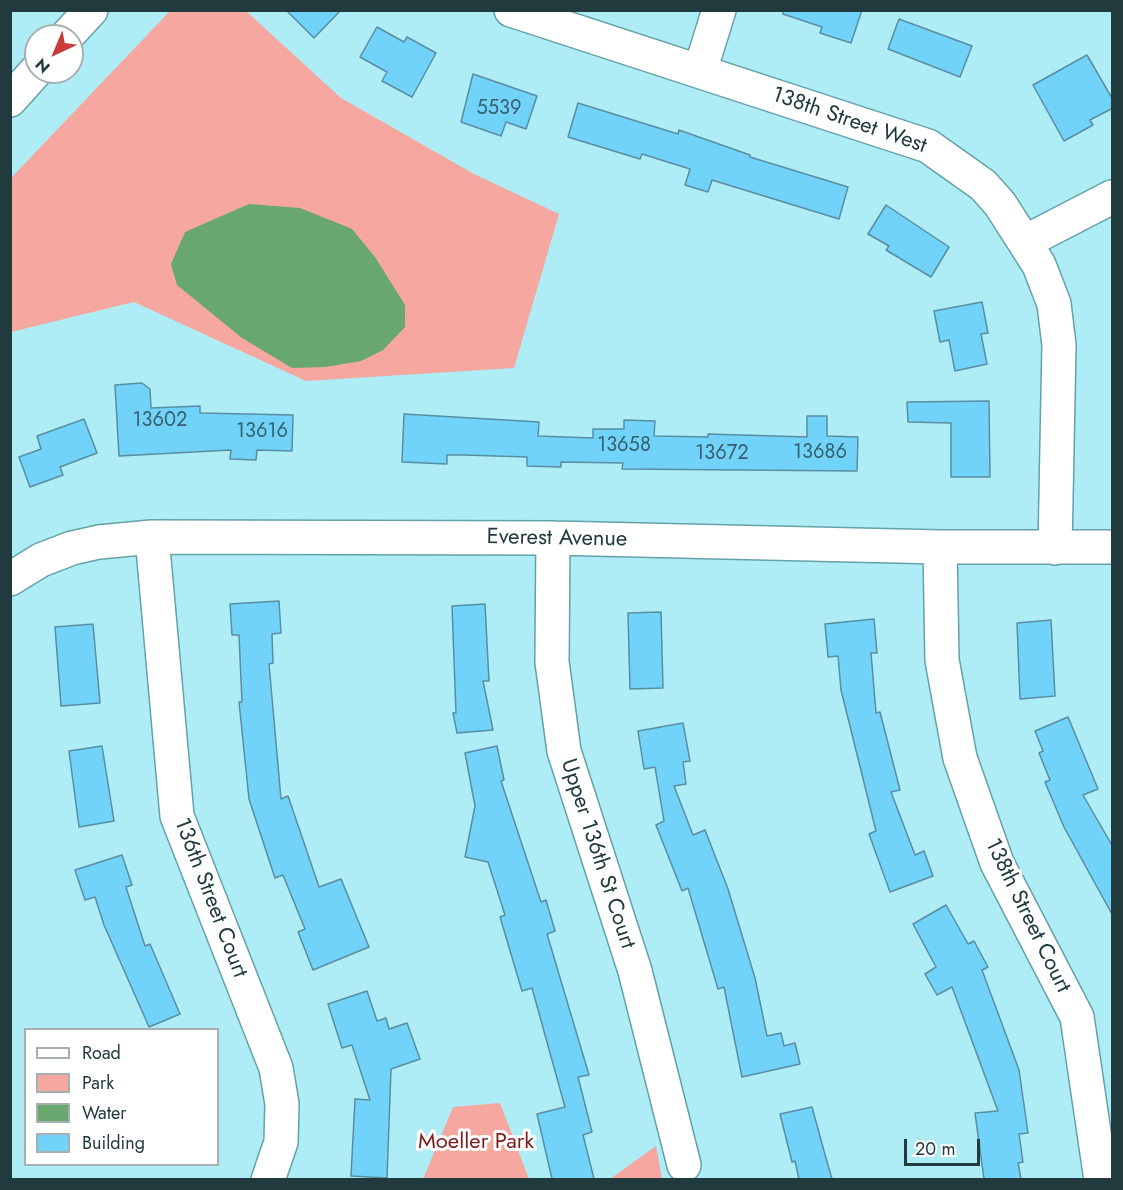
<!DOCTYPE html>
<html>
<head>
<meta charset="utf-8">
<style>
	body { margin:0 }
	#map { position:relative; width:1123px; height:1190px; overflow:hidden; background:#aeedf5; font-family:Jost,sans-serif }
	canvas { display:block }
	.frame { position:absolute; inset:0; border:12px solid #213a3d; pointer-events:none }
	.legend { position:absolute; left:24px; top:1028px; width:195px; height:138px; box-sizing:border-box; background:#fff; border:2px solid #a6b0b1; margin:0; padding:8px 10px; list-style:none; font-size:18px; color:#213a3d }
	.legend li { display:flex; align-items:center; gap:12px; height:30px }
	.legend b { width:30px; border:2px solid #a6b0b1 }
	.north { position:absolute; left:24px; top:24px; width:60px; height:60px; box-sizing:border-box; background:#fff; border:2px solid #a6b0b1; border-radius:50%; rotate:224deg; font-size:16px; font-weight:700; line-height:24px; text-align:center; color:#213a3d }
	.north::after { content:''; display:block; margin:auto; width:21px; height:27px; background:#ca3c39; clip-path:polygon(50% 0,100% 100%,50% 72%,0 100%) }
	.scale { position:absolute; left:904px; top:1139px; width:76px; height:27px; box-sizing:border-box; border:3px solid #213a3d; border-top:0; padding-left:8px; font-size:18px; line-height:21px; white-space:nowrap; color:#213a3d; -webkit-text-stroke:4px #fff; paint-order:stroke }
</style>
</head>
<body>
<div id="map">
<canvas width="1123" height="1190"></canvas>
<div class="frame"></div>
<ul class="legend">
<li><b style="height:8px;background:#fff"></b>Road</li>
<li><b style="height:16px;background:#f6a79f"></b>Park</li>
<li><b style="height:16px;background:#68a76d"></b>Water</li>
<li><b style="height:16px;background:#71d3fa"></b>Building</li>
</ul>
<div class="north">N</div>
<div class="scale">20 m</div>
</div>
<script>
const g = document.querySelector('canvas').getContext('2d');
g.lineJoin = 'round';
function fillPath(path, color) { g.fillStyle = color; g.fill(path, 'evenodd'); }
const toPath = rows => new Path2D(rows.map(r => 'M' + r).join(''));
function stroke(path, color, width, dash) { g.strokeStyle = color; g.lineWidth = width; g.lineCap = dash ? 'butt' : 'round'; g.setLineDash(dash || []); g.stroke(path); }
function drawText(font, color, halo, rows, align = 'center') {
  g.font = font + ' Jost,sans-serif'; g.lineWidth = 6; g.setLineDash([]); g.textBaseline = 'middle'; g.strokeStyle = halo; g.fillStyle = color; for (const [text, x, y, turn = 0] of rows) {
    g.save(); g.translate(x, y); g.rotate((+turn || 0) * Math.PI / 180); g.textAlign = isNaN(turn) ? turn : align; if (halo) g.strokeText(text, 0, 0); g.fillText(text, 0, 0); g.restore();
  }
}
fillPath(toPath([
	[170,11,246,11,341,98,474,174,559,214,514,368,306,381,134,302,11,332,10,179],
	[500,1103,529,1179,423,1179,453,1107],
	[656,1146,662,1179,610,1179]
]), '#f6a79f');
fillPath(toPath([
	[249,204,300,208,352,229,375,257,405,305,405,327,383,350,361,361,326,367,292,368,242,338,177,285,171,264,185,232]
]), '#68a76d');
const building = toPath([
	[286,10,341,10,314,38,286,10],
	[783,10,862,10,851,43,820,33,822,27,783,14,783,10],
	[899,19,972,46,960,77,888,49,899,19],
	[377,27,404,42,407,37,436,53,412,97,382,81,387,72,360,57,377,27],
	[1087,55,1113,100,1113,108,1090,120,1093,125,1064,141,1033,85,1087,55],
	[473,74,537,96,526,129,506,122,501,136,461,122,473,74],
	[578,103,678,134,679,130,750,155,750,157,848,187,839,219,712,180,708,192,685,185,690,169,642,154,640,159,568,137,578,103],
	[886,205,949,247,931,277,886,250,889,246,868,234,886,205],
	[982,302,988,333,981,334,987,364,955,371,949,340,940,342,934,311,982,302],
	[142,383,150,389,151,408,200,406,200,413,293,415,292,451,257,450,256,460,230,459,231,450,119,456,115,385,142,383],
	[989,401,990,477,951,477,951,423,908,422,907,402,989,401],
	[404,414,539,422,538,436,593,438,593,429,624,429,624,420,655,421,654,436,708,437,708,434,807,437,807,416,827,416,827,436,858,437,857,471,622,469,623,463,561,462,561,467,527,466,527,457,464,455,447,455,447,464,402,462,404,414],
	[84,419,97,453,60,467,63,475,30,487,19,457,41,449,37,436,84,419],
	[279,601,281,633,272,634,273,663,269,664,281,799,288,796,319,887,341,879,369,947,313,970,298,932,305,929,283,875,275,878,249,799,239,702,242,702,239,635,232,635,230,604,279,601],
	[485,604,489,681,483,681,493,730,457,733,453,713,456,713,452,606,485,604],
	[661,612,663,688,630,689,628,613,661,612],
	[874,619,877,653,871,653,876,713,880,712,900,790,891,792,915,855,924,851,933,876,890,892,869,834,876,831,841,690,838,656,828,657,825,624,874,619],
	[1051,620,1055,696,1020,699,1017,623,1051,620],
	[93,624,100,703,61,706,55,627,93,624],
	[1068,717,1098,789,1083,795,1113,847,1113,916,1064,827,1045,782,1050,780,1039,753,1043,751,1035,731,1068,717],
	[683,723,690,761,683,762,686,784,674,786,693,835,705,830,728,889,755,978,767,1036,781,1033,784,1046,795,1043,800,1064,742,1077,724,987,718,989,688,888,682,891,656,825,664,821,655,767,644,769,638,731,683,723],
	[102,746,114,821,79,827,69,751,102,746],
	[497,746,504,780,501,781,541,902,546,900,555,931,547,934,589,1075,578,1077,592,1132,583,1135,594,1179,552,1179,537,1114,565,1107,532,988,522,991,500,917,505,915,488,862,465,857,475,806,465,753,497,746],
	[122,855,132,885,126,887,145,946,150,944,180,1014,149,1027,104,925,95,897,85,900,75,870,122,855],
	[946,905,968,944,974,941,988,967,982,970,1019,1070,1028,1133,1019,1134,1023,1162,1018,1163,1021,1179,984,1179,975,1113,998,1111,952,987,937,995,925,974,936,967,913,924,946,905],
	[367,991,377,1021,386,1018,389,1029,407,1023,420,1059,391,1069,387,1178,351,1176,355,1099,370,1100,352,1045,342,1048,328,1004,367,991],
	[812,1107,824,1151,832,1179,799,1179,795,1161,792,1162,780,1114,812,1107]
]);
fillPath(building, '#71d3fa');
stroke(building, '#598da2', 1.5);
const minor = toPath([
	[511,10,928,146,983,185,1000,204,1039,265,1054,304,1059,345,1055,548],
	[700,71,719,10],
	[1025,242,1112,197],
	[152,537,177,816,276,1068,282,1104,281,1142,268,1180],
	[553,538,552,662,564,751,635,971,684,1165],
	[940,547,942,660,960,758,997,863,1077,1017,1101,1180],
	[10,579,41,560,72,548,99,542,152,537,553,538,940,547,1112,547]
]);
const major = toPath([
	[67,36,91,10],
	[10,100,36,71]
]);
stroke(minor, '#64a1a9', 36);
stroke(major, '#64a1a9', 36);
stroke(minor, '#fff', 33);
stroke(major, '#fff', 33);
drawText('20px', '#35606c', null, [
	["5539",499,109],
	["13602",160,421],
	["13616",262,432],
	["13658",624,446],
	["13686",820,453],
	["13672",722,454]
]);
drawText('22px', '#213a3d', '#fff', [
	["138th Street West",849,121,19],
	["Everest Avenue",557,539,1],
	["Upper 136th St Court",597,854,72],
	["136th Street Court",210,898,69],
	["138th Street Court",1027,916,64]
]);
drawText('22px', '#801a1a', '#fff', [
	["Moeller Park",476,1143]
]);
</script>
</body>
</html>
